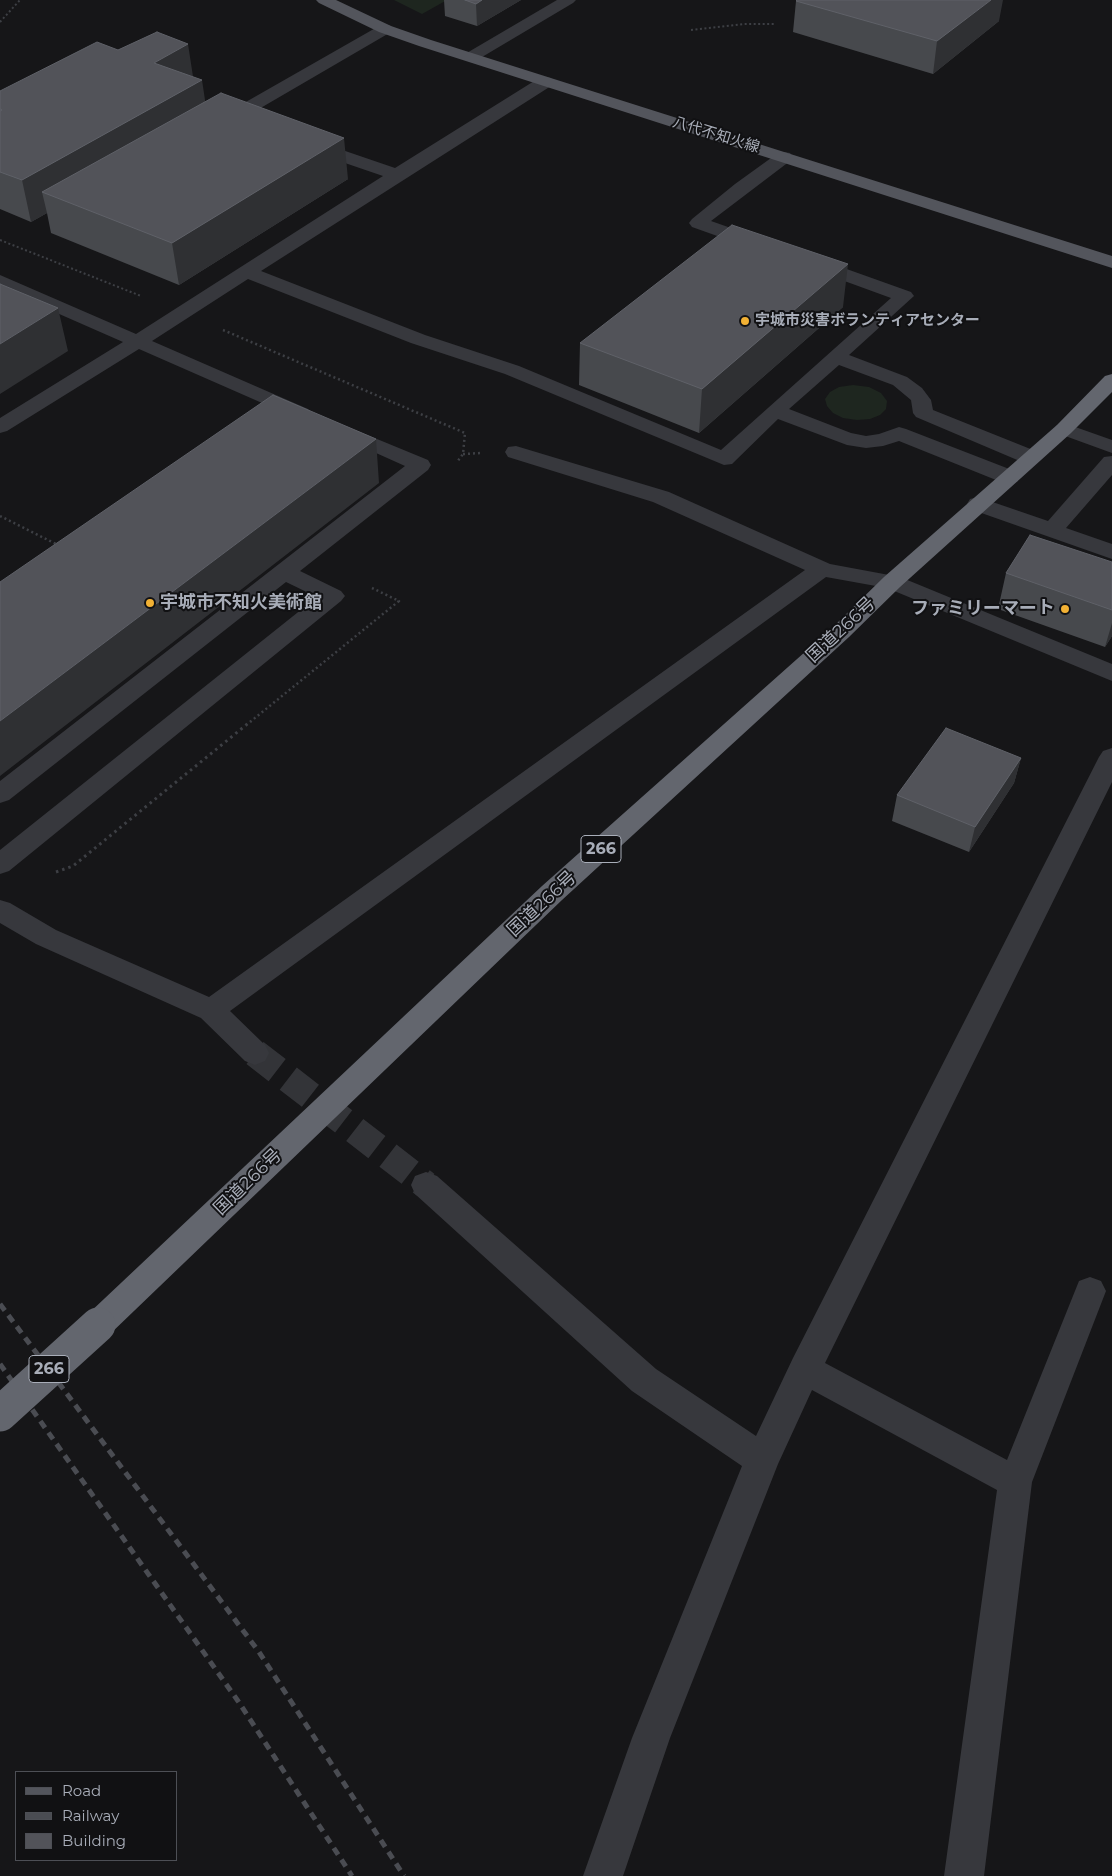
<!DOCTYPE html>
<html>
<head>
<meta charset="utf-8">
<style>
	body { margin:0 }
	#map { position:relative; width:1112px; height:1876px; overflow:hidden; background:#161618; font-family:Montserrat,sans-serif }
	canvas { display:block }
	.legend { position:absolute; left:15px; top:1771px; width:162px; height:90px; box-sizing:border-box; background:#111113; border:1px solid #4d4f55; margin:0; padding:6px 9px; list-style:none; font-size:15px; color:#a8adb8 }
	.legend li { display:flex; align-items:center; gap:10px; height:25px }
	.legend b { width:25px; border:1px solid #4d4f55 }
</style>
</head>
<body>
<div id="map">
<canvas width="1112" height="1876"></canvas>
<ul class="legend">
<li><b style="height:6px;background:#53555c"></b>Road</li>
<li><b style="height:6px;background:#4a4c52"></b>Railway</li>
<li><b style="height:14px;background:#525359"></b>Building</li>
</ul>
</div>
<script>
const g = document.querySelector('canvas').getContext('2d');
g.lineJoin = 'round';
function fillPath(path, color) { g.fillStyle = color; g.fill(path, 'evenodd'); }
const toPath = rows => new Path2D(rows.map(r => 'M' + r).join(''));
function stroke(path, color, width, dash) { g.strokeStyle = color; g.lineWidth = width; g.lineCap = dash ? 'butt' : 'round'; g.setLineDash(dash || []); g.stroke(path); }
function drawText(font, color, halo, rows, align = 'center') {
  g.font = font + ' Montserrat,"Noto Sans JP",sans-serif'; g.lineWidth = 4; g.setLineDash([]); g.textBaseline = 'middle'; g.strokeStyle = halo; g.fillStyle = color; for (const [text, x, y, turn = 0] of rows) {
    g.save(); g.translate(x, y); g.rotate((+turn || 0) * Math.PI / 180); g.textAlign = isNaN(turn) ? turn : align; if (halo) g.strokeText(text, 0, 0); g.fillText(text, 0, 0); g.restore();
  }
}
fillPath(toPath([
	[394,0,447,0,422,14],
	[853,385,869,387,881,393,887,401,886,409,880,415,870,419,857,420,843,418,833,413,827,406,825,399,830,392,839,387]
]), '#1e261f');
stroke(toPath([
	[255,1053,426,1185]
]), '#333438', 28, [28, 14]);
stroke(toPath([
	[0,22,20,0],
	[691,30,744,24,775,24],
	[0,240,141,296]
]), '#3d3f44', 2, [2, 2.5]);
stroke(toPath([
	[223,330,465,433,463,454,457,462],
	[463,454,482,453],
	[0,516,58,545],
	[250,722,399,601,372,588]
]), '#3d3f44', 2.5, [2, 3]);
stroke(toPath([
	[56,872,73,866,251,721]
]), '#3d3f44', 3, [2.5, 4]);
fillPath(toPath([
	[557,0,576,0,573,3,477,60,471,62,465,60,463,57,465,54,557,0],
	[385,24,391,26,393,29,391,32,228,127,222,128,216,127,213,123,216,119,379,26,385,24],
	[545,77,551,78,553,82,551,86,261,271,425,335,519,366,721,450,891,298,806,267,804,263,806,259,813,257,911,292,914,296,849,355,907,377,922,388,931,400,933,410,1038,452,1041,457,1038,462,1030,463,1022,462,916,417,913,413,911,400,893,385,839,365,789,409,851,433,866,436,879,434,899,427,906,429,1017,472,1020,477,1017,482,1009,483,1001,482,899,441,883,446,866,448,847,445,778,419,732,464,724,465,505,374,411,343,248,279,152,341,308,409,311,413,308,417,301,419,294,417,139,349,7,431,0,433,0,418,123,342,0,288,0,275,136,334,383,176,304,149,301,145,304,141,310,140,316,141,395,168,539,78,545,77],
	[784,152,790,153,793,157,790,161,711,221,765,240,767,244,765,248,758,250,751,248,692,227,689,223,692,219,735,184,778,153,784,152],
	[1064,423,1112,440,1112,453,1057,433,1054,429,1057,425,1064,423],
	[343,425,428,460,431,465,428,470,300,571,341,591,345,596,341,601,9,871,0,874,0,850,317,597,286,582,9,800,0,803,0,781,405,466,336,435,333,431,336,427,343,425],
	[516,446,669,492,830,564,900,577,1112,664,1112,681,887,588,826,577,230,1011,265,1045,269,1053,265,1061,255,1065,245,1061,201,1018,36,944,0,923,0,900,10,903,56,930,209,997,805,570,653,502,508,457,505,452,508,447,516,446],
	[1112,456,1112,475,1066,528,1112,544,1112,559,970,509,967,504,970,499,978,497,1048,521,1104,457,1112,456],
	[1112,748,1112,782,825,1363,1007,1460,1079,1281,1090,1277,1101,1281,1106,1291,1032,1482,984,1876,944,1876,997,1490,812,1390,778,1464,670,1738,623,1876,583,1876,632,1738,742,1466,632,1391,415,1194,411,1185,415,1176,426,1172,437,1176,656,1369,756,1436,793,1358,1099,757,1103,751,1112,748]
]), '#37383d');
fillPath(toPath([
	[316,0,336,0,391,26,431,40,1112,256,1112,268,419,46,379,32,319,3,316,0]
]), '#53555c');
fillPath(toPath([
	[1112,374,1112,392,1071,433,900,587,849,637,562,900,109,1335,98,1339,87,1335,82,1325,87,1315,542,886,833,627,884,577,1057,425,1105,376,1112,374]
]), '#63666e');
stroke(toPath([
	[0,1304,259,1652,404,1876],
	[0,1364,238,1701,352,1876]
]), '#4a4c52', 5, [8, 6]);
stroke(toPath([
	[0,1414,98,1325]
]), '#63666e', 35);
fillPath(toPath([
	[444,0,521,0,477,26,445,16],
	[796,1,999,21,933,74,793,32],
	[193,77,205,102,348,179,179,285,51,233,47,213,31,222,0,209,0,91],
	[843,307,699,433,579,385,580,343],
	[1112,562,1112,636,1105,647,998,609,1006,573],
	[1021,758,1014,783,969,852,892,821,897,795]
]), '#47494d');
fillPath(toPath([
	[482,0,521,0,477,26,476,4],
	[991,0,1003,0,999,21,933,74,937,41],
	[188,44,194,83,154,63],
	[202,80,208,120,42,192,47,213,31,222,22,180],
	[344,138,348,179,179,285,172,243],
	[848,264,843,307,699,433,702,389],
	[58,308,68,351,0,394,0,344],
	[376,439,379,483,0,776,0,721],
	[1112,623,1112,636,1105,647],
	[1021,758,1014,783,969,852,975,827]
]), '#2f3033');
const building = toPath([
	[465,0,482,0,476,4,465,0],
	[797,0,991,0,937,41,796,1,797,0],
	[157,32,188,44,154,63,202,80,22,180,0,172,0,111,2,110,0,109,0,91,97,42,118,50,157,32],
	[221,93,344,138,172,243,42,192,221,93],
	[732,225,848,264,702,389,580,343,732,225],
	[0,284,58,308,0,344,0,284],
	[273,395,376,439,0,721,0,582,273,395],
	[1030,535,1112,562,1112,610,1006,573,1030,535],
	[946,728,1021,758,975,827,897,795,946,728]
]);
fillPath(building, '#525359');
stroke(building, '#5f6168', 1);
for (const [x, y, r, color] of [
	[745,321,5,"#f2b134"],
	[150,603,5,"#f2b134"],
	[1065,609,5,"#f2b134"]
]) { const dot = new Path2D(); dot.arc(x, y, r, 0, 2 * Math.PI); g.fillStyle = color; g.fill(dot); stroke(dot, '#111113', 2); }
drawText('15px', '#a8adb8', '#111113', [
	["八代不知火線",716,135,17]
]);
drawText('bold 15px', '#a8adb8', '#111113', [
	["宇城市災害ボランティアセンター",755,321]
], 'left');
for (const [x, y, w] of [
	[601,849,40],
	[49,1369,40]
]) { const box = new Path2D(); box.roundRect(x - w / 2, y - 13.5, w, 27, 4); g.fillStyle = '#111113'; g.fill(box); stroke(box, '#a8adb8', 1); }
drawText('bold 16px', '#a8adb8', null, [
	["266",601,849],
	["266",49,1369]
]);
drawText('bold 18px', '#a8adb8', '#111113', [
	["宇城市不知火美術館",160,603],
	["ファミリーマート",1055,609,"right"]
], 'left');
drawText('18px', '#a8adb8', '#111113', [
	["国道266号",841,630,-43],
	["国道266号",542,904,-43],
	["国道266号",248,1182,-44]
]);
</script>
</body>
</html>
